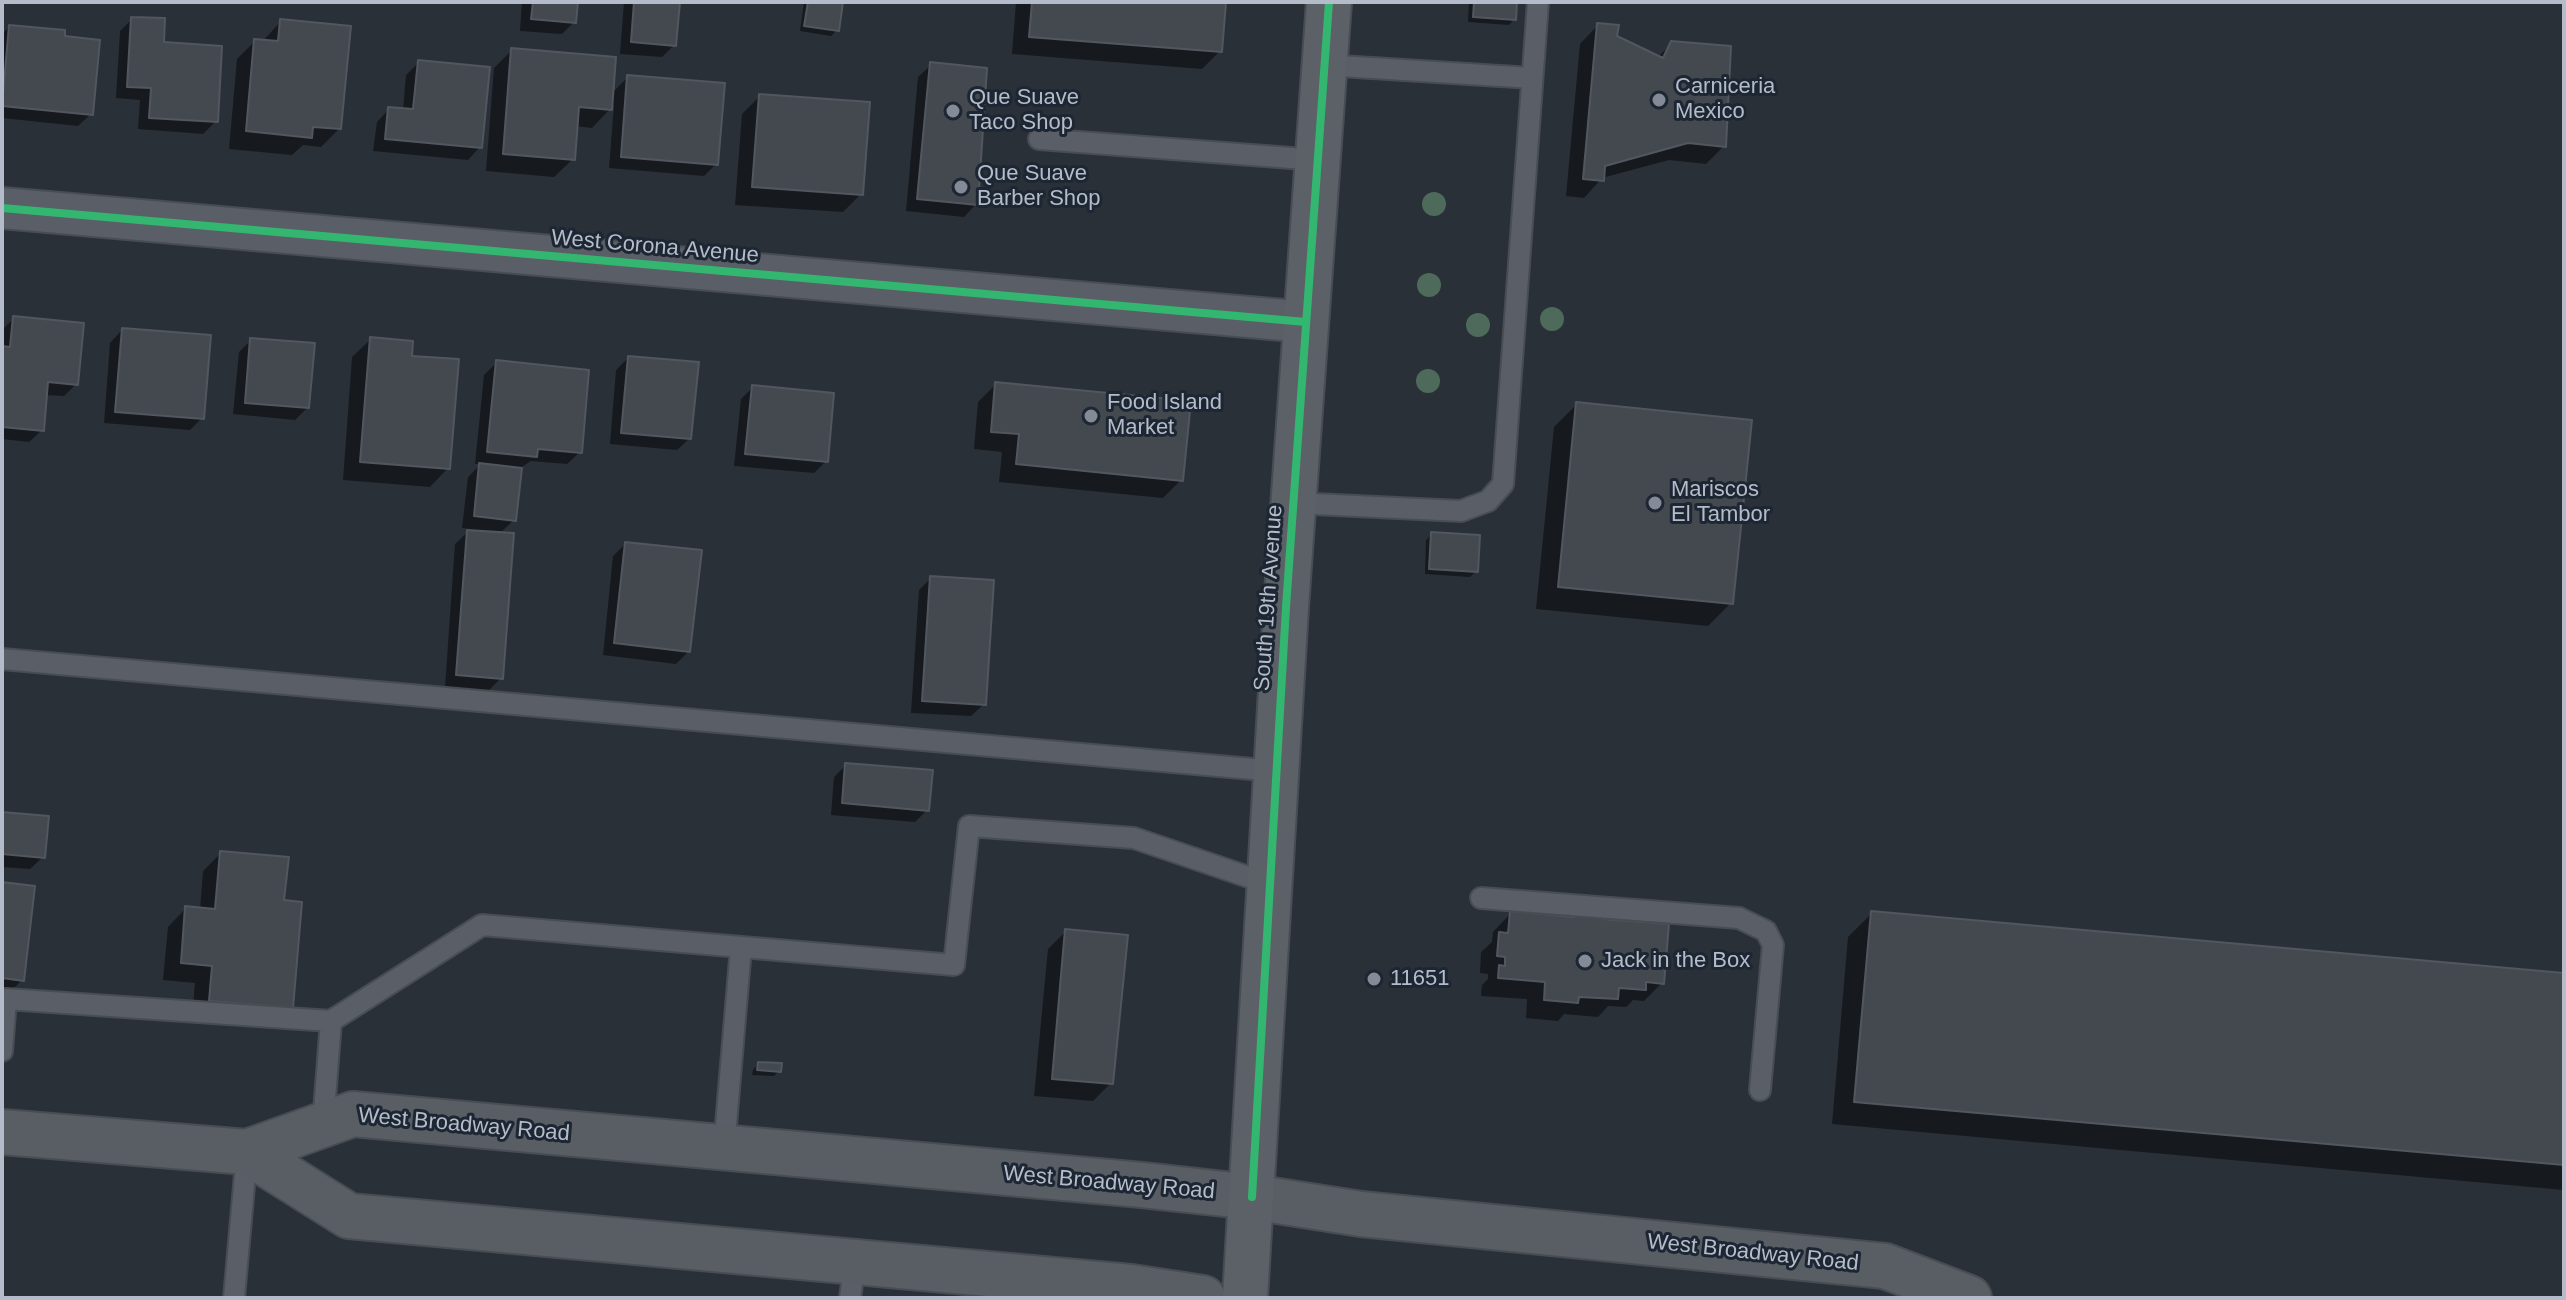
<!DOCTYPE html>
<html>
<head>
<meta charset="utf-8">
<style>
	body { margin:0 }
	#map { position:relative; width:2566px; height:1300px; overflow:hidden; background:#2a3038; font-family:Arial,sans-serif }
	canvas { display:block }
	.frame { position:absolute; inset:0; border:4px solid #b4bcc9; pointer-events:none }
</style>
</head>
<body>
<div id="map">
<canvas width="2566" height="1300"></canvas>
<div class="frame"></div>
</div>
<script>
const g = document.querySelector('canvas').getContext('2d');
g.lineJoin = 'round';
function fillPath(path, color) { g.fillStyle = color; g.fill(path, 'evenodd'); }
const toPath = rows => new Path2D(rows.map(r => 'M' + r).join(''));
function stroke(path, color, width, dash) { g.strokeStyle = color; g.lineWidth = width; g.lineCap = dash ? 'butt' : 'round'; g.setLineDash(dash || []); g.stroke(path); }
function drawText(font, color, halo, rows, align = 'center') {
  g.font = font + ' Arial,sans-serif'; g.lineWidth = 6; g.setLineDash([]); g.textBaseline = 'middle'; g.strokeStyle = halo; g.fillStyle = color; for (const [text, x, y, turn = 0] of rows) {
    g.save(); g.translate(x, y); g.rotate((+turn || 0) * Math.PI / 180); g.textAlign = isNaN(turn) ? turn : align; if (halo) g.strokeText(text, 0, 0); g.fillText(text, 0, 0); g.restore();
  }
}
fillPath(toPath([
	[522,2,576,2,574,22,562,34,520,31],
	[624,2,678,2,674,45,662,57,620,54],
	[804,2,841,2,837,30,831,36,800,31],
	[1016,2,1224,2,1220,51,1202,69,1012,54],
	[1469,2,1515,2,1514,19,1509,25,1468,22],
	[132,19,162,44,216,121,203,134,138,129,140,100,116,98,120,31],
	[281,21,340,128,321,147,303,145,292,155,229,149,237,59,255,41,263,41],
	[1598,25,1615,38,1658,57,1672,43,1724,146,1706,164,1669,160,1602,178,1584,198,1566,196,1580,44],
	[9,27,63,38,91,114,78,126,2,118,2,34],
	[512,50,611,94,628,77,716,164,704,176,609,168,614,105,592,128,575,126,573,159,554,177,486,171,494,68],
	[419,62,480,147,468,160,373,151,377,122,389,109,403,110,406,75],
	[931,65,976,204,964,217,906,211,918,77],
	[760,96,861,194,843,212,735,205,742,114],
	[13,319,76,384,64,396,45,395,42,430,29,442,2,439,2,330],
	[122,330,202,418,190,430,104,423,110,343],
	[371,339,448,468,430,487,343,480,352,357],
	[251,340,308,407,295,420,233,414,239,352],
	[628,358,690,438,677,450,610,444,616,370],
	[497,362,580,452,567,464,531,461,520,468,514,520,499,534,501,678,489,690,445,687,455,544,471,529,462,528,468,477,481,464,475,464,484,375],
	[996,384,1181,480,1163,498,999,482,1002,452,974,449,978,402],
	[753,387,826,461,814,473,734,466,741,399],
	[1577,404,1731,603,1708,626,1536,609,1554,427],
	[1432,534,1476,571,1470,577,1425,574,1426,540],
	[625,544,689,651,676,664,603,655,613,556],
	[931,578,984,704,971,716,911,713,919,590],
	[846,765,927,810,915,822,831,815,834,777],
	[2,814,43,857,30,869,2,867],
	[221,853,282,902,291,1007,273,1025,192,1018,195,983,163,980,168,927,186,908,200,910,203,871],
	[2,884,22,980,4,998,2,998],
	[1575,912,1601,921,1662,983,1644,1001,1633,1000,1626,1007,1608,1006,1598,1017,1564,1014,1558,1021,1526,1018,1527,999,1481,996,1482,985,1488,979,1488,974,1480,973,1481,952,1492,942,1493,932,1511,913,1569,918],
	[1872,913,2564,975,2564,1190,1832,1124,1848,937],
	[1066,931,1111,1083,1093,1101,1034,1096,1048,949],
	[758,1064,779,1071,774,1076,752,1075,753,1070]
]), '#0007');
const building = toPath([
	[533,2,578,2,576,23,531,19,533,2],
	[634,2,680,2,676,46,631,42,634,2],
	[808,2,843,2,839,31,804,26,808,2],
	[1032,2,1226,2,1222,52,1029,37,1032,2],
	[1474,2,1517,2,1516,20,1473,17,1474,2],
	[131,17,165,18,164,42,222,46,218,122,149,118,151,88,127,87,131,17],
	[280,19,351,26,341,129,313,127,312,138,246,131,254,39,278,41,280,19],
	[1597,23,1619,25,1617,36,1663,58,1671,41,1731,46,1726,147,1688,143,1605,166,1604,181,1583,179,1597,23],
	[9,25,65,30,65,36,100,40,93,115,2,106,9,25],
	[511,48,616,57,612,110,579,107,575,160,503,154,511,48],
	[418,60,490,67,482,148,385,139,388,107,413,109,418,60],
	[930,62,987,68,978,205,917,199,930,62],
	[627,75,725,83,718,165,621,157,627,75],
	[759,94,870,102,863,195,752,187,759,94],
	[13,316,84,323,78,385,48,382,44,431,2,427,2,346,10,347,13,316],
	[122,328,211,335,204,419,115,412,122,328],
	[370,337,413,341,412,356,459,359,450,469,360,462,370,337],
	[250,338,315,343,309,408,245,403,250,338],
	[628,356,699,362,691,439,621,433,628,356],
	[496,360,589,370,582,453,538,449,537,457,487,452,496,360],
	[995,382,1191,401,1183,481,1016,464,1019,434,991,432,995,382],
	[752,385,834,393,828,462,745,454,752,385],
	[1576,402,1752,420,1733,604,1558,587,1576,402],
	[479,463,522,468,516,521,474,516,479,463],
	[467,530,514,533,503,679,456,675,467,530],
	[1431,532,1480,535,1478,572,1429,569,1431,532],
	[625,542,702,550,690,652,614,643,625,542],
	[930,576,994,580,986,705,922,701,930,576],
	[845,763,933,770,929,811,842,803,845,763],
	[2,812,49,816,45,858,2,854,2,812],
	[220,851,289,857,284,900,302,902,293,1008,209,1001,212,966,181,963,185,906,215,909,220,851],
	[2,882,35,886,24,981,2,978,2,882],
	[1574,910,1604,913,1603,919,1669,924,1664,984,1646,982,1646,990,1619,988,1618,999,1579,997,1578,1003,1544,1000,1545,982,1498,978,1499,965,1505,966,1505,957,1497,956,1499,932,1508,933,1510,911,1574,917,1574,910],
	[1871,911,2564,973,2564,1165,1854,1102,1871,911],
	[1065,929,1128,935,1113,1084,1052,1079,1065,929],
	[758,1062,782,1063,781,1072,757,1070,758,1062]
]);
fillPath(building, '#444950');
stroke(building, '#52575f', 2);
const lane = toPath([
	[1324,65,1532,78],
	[1039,139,1318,160],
	[1293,503,1461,511,1488,501,1503,484,1538,2],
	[2,659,1275,771],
	[1481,898,1739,918,1766,931,1773,945,1760,1090],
	[331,1021,482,925,954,965,969,826,1134,838,1269,884],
	[2,1051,6,999,331,1021,323,1124],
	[724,1148,741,947],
	[234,1298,247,1152],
	[850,1298,855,1262]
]);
const street = toPath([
	[2,208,1306,322]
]);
const secondary = toPath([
	[2,1132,247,1152,353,1114,1142,1185,1252,1197,1361,1214,1885,1266,1969,1298],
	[247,1152,349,1216,1131,1287,1203,1298]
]);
const primary = toPath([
	[1245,1298,1286,607,1329,2]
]);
stroke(lane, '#484c53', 24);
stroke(street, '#484c53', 44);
stroke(secondary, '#484c53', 48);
stroke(primary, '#484c55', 48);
stroke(lane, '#5a5e66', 20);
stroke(street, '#5a5e66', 40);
stroke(secondary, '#595d64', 44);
stroke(primary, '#5c6168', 44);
stroke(toPath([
	[2,208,1306,322],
	[1252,1197,1286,607,1329,2]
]), '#33b770', 8);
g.fillStyle = '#4e6a5a';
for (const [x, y] of [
	[1434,204],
	[1429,285],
	[1552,319],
	[1478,325],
	[1428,381]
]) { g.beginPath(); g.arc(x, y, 12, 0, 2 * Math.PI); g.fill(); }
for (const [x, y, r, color] of [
	[1659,100,8,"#848b96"],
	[953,111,8,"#848b96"],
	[961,187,8,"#848b96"],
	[1091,416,8,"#848b96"],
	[1655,503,8,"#848b96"],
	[1585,961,8,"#848b96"],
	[1374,979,8,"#848b96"]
]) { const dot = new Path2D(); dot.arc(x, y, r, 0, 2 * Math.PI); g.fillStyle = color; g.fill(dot); stroke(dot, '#1d2633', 3); }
drawText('22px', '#b4bcc9', '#1d2633', [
	["Carniceria",1675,87],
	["Mexico",1675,112],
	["Que Suave",969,98],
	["Taco Shop",969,123],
	["Que Suave",977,174],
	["Barber Shop",977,199],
	["Food Island",1107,403],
	["Market",1107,428],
	["Mariscos",1671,490],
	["El Tambor",1671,515],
	["Jack in the Box",1601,961],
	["11651",1390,979]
], 'left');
drawText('22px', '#b4bcc9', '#1d2633', [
	["West Corona Avenue",655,247,5],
	["South 19th Avenue",1269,598,-86],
	["West Broadway Road",464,1125,5],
	["West Broadway Road",1109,1183,5],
	["West Broadway Road",1753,1253,6]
]);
</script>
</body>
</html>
